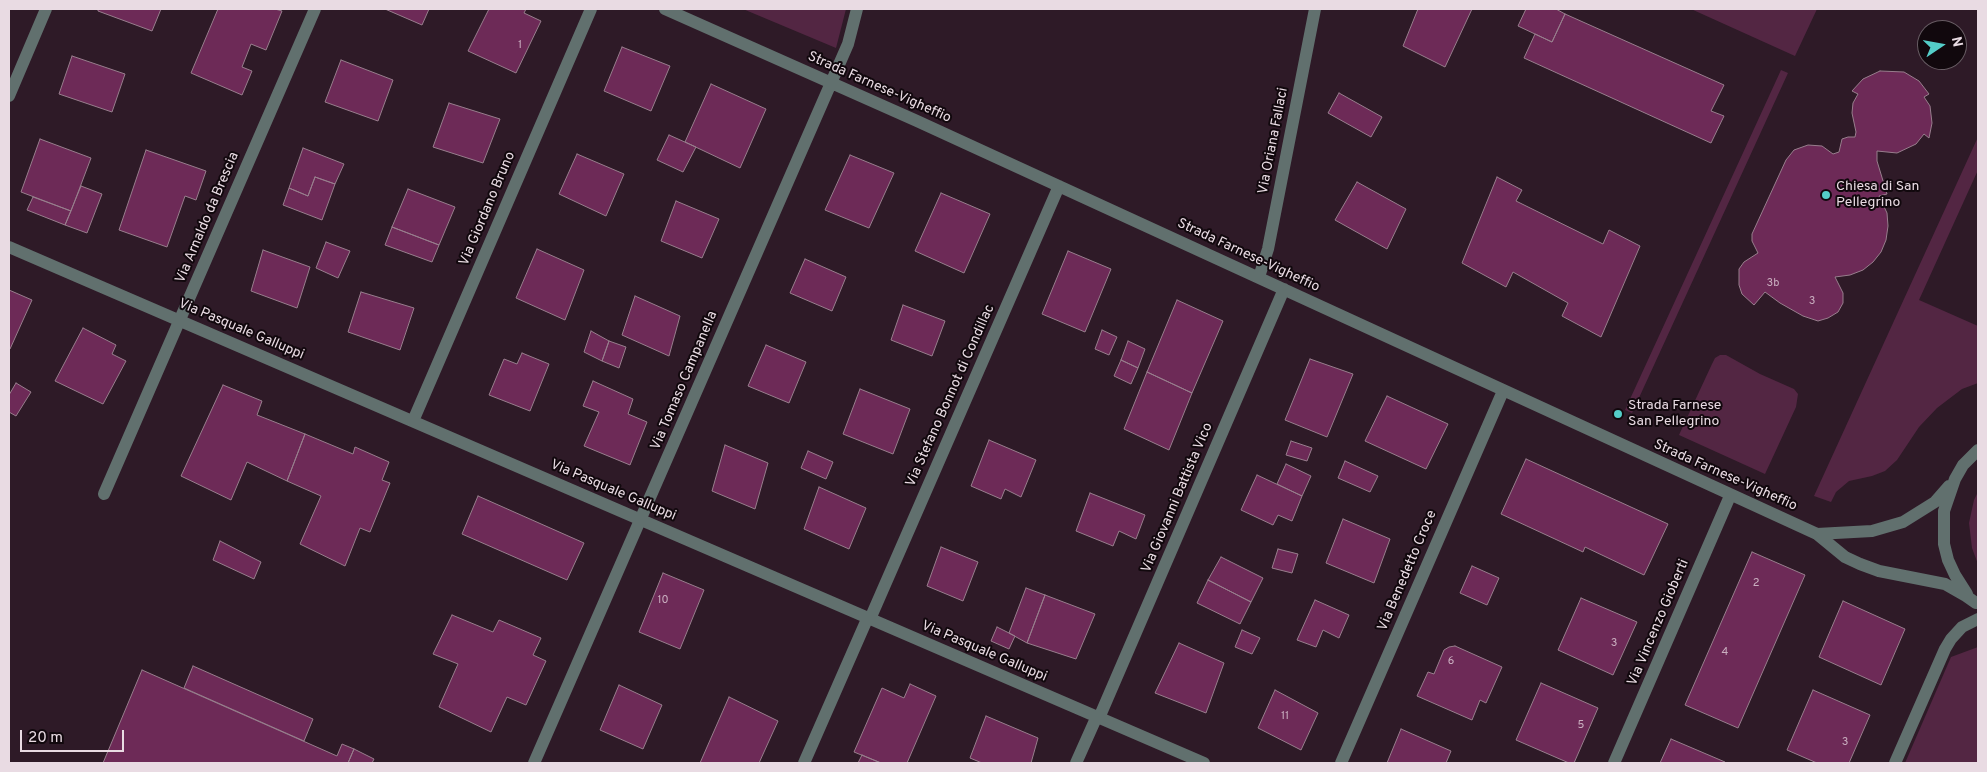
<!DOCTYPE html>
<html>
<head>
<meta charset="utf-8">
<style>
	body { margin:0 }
	#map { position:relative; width:1987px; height:772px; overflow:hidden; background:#2e1a27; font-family:Overpass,sans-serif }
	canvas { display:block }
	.frame { position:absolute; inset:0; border:10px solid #e9dbe3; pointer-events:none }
	.north { position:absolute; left:1917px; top:20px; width:50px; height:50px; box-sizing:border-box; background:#11080d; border:1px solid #675c63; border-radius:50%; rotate:78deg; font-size:14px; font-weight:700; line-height:20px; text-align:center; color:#e9dbe3 }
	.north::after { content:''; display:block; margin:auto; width:18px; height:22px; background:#54cdc8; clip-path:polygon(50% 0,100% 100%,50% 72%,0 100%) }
	.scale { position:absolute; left:20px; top:730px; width:104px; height:22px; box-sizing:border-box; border:2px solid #e9dbe3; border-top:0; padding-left:6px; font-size:15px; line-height:18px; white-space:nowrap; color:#e9dbe3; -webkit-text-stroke:4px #11080d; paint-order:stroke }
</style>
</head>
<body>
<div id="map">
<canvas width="1987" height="772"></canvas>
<div class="frame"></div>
<div class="north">N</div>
<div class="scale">20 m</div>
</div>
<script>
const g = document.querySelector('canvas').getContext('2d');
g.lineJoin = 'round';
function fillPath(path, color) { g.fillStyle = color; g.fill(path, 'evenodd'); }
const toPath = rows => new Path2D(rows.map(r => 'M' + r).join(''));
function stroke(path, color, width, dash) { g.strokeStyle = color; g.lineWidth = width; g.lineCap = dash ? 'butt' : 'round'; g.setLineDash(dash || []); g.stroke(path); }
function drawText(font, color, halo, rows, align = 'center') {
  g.font = font + ' Overpass,sans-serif'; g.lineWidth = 4; g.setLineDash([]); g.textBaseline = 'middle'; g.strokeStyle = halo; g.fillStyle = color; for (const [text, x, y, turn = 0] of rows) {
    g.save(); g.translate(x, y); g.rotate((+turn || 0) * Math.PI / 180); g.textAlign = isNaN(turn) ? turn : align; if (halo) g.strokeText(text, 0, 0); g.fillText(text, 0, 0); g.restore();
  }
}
fillPath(toPath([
	[743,9,846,9,836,48],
	[1691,9,1817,9,1795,56],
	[1781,70,1788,73,1632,413,1625,410],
	[1978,137,1978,170,1919,300,1978,326,1978,383,1962,389,1937,408,1919,427,1897,460,1885,471,1872,476,1849,481,1836,492,1831,502,1814,496],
	[1720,355,1726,355,1760,374,1794,389,1798,394,1796,407,1765,474,1679,435,1712,364,1715,358],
	[1978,492,1978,564,1972,548,1969,523,1974,500],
	[1978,647,1978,763,1905,763,1951,657]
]), '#532643');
const building = toPath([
	[98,9,161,9,152,31,98,11,98,9],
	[218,9,275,9,282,11,266,50,251,44,242,67,252,71,242,95,191,73,218,9],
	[385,9,429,9,422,25,385,9],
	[489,9,526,9,524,13,541,21,516,73,468,51,489,9],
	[1418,9,1472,9,1445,67,1403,46,1418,9],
	[1526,9,1556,9,1565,14,1552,42,1518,26,1526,9],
	[1565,14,1724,85,1711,111,1724,116,1711,143,1524,58,1535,34,1552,42,1565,14],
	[622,47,670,66,651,111,604,91,622,47],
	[72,56,125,74,112,112,59,94,72,56],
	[341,60,393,80,378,121,325,102,341,60],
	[1880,71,1904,72,1919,81,1929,94,1924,97,1930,106,1932,123,1929,138,1924,134,1916,144,1897,153,1877,151,1877,161,1887,194,1879,196,1887,213,1888,226,1886,240,1881,252,1873,262,1863,270,1850,275,1835,277,1843,293,1843,303,1838,312,1828,318,1818,321,1803,316,1780,303,1765,292,1754,305,1742,294,1739,285,1739,269,1744,262,1758,253,1752,241,1752,234,1786,160,1794,150,1808,145,1822,146,1833,154,1839,152,1842,139,1848,137,1855,137,1856,132,1852,113,1853,103,1858,94,1852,91,1863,79,1880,71],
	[711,84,766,109,740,168,685,142,711,84],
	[1339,93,1382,117,1371,137,1328,113,1339,93],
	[449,103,500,119,483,163,433,147,449,103],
	[669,135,696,147,683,172,657,160,669,135],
	[40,139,91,158,71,211,21,192,40,139],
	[303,148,344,164,335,184,315,177,308,196,289,188,303,148],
	[146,150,206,171,196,200,185,196,167,247,119,230,146,150],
	[577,154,624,174,606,216,559,194,577,154],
	[850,155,894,173,869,228,825,210,850,155],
	[315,177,335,184,322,220,283,205,289,188,308,196,315,177],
	[1497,177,1522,190,1516,201,1603,244,1609,230,1640,246,1601,337,1562,316,1568,303,1513,272,1506,287,1462,263,1497,177],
	[1357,182,1406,209,1387,249,1335,220,1357,182],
	[81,186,102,194,87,233,65,225,81,186],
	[408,189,455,207,439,245,392,227,408,189],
	[941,193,990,214,964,273,915,251,941,193],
	[33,197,71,211,65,225,27,210,33,197],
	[676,201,719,219,702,258,661,241,676,201],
	[392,227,439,245,432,262,385,245,392,227],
	[326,242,350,251,338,278,316,268,326,242],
	[537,249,584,270,565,320,516,298,537,249],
	[263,250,310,267,297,308,251,291,263,250],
	[1068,251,1111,269,1085,332,1042,314,1068,251],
	[805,259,846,277,832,311,790,293,805,259],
	[9,290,32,300,10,349,9,348,9,290],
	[361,292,414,308,400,350,348,332,361,292],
	[635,296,680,316,669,356,622,335,635,296],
	[1177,300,1223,321,1192,393,1147,372,1177,300],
	[903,305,945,321,932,356,891,340,903,305],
	[83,328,116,345,112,354,126,361,103,404,55,381,83,328],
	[1102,330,1117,337,1109,355,1095,349,1102,330],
	[591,331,609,341,602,361,584,352,591,331],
	[609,341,626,347,619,368,602,361,609,341],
	[1128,341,1145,349,1138,368,1121,360,1128,341],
	[766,345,806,362,789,403,748,386,766,345],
	[522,353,549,364,530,411,489,395,504,359,517,364,522,353],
	[1310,359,1353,374,1327,437,1285,420,1310,359],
	[1121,360,1138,368,1131,384,1114,376,1121,360],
	[1147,372,1192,393,1169,450,1124,429,1147,372],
	[593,381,633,399,628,414,647,422,630,465,584,446,599,412,583,406,593,381],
	[16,383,31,392,16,416,9,412,9,395,16,383],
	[223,385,262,401,257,415,305,434,287,481,247,462,231,500,181,476,223,385],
	[860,389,910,409,893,454,843,434,860,389],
	[1387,396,1448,424,1426,469,1365,441,1387,396],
	[305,434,353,454,355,447,389,462,382,480,390,483,370,532,360,528,345,566,300,544,321,496,287,481,305,434],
	[989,440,1036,460,1021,497,1005,489,1001,499,971,486,989,440],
	[1291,441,1312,448,1307,461,1286,455,1291,441],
	[725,445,768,463,755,509,712,491,725,445],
	[808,451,833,462,826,479,801,468,808,451],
	[1526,459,1668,524,1644,575,1585,547,1583,552,1501,514,1526,459],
	[1345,461,1378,476,1370,492,1338,478,1345,461],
	[1286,464,1311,476,1302,496,1277,484,1286,464],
	[1257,475,1302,496,1292,521,1278,515,1273,525,1241,510,1257,475],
	[819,487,866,508,849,549,804,529,819,487],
	[1090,493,1145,515,1136,539,1119,531,1113,546,1076,531,1090,493],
	[478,496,584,543,567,580,462,534,478,496],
	[1343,519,1390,539,1374,583,1326,563,1343,519],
	[220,541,261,562,254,579,213,560,220,541],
	[941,547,978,562,963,601,927,586,941,547],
	[1278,549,1298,554,1292,573,1272,568,1278,549],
	[1752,552,1805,575,1738,728,1685,705,1752,552],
	[1221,557,1263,578,1251,602,1208,580,1221,557],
	[1472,566,1499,578,1487,605,1460,593,1472,566],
	[663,573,704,590,680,649,639,632,663,573],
	[1208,580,1251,602,1240,624,1197,603,1208,580],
	[1026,588,1045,595,1027,643,1009,633,1026,588],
	[1045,595,1095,614,1076,659,1027,643,1045,595],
	[1581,598,1637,622,1613,675,1558,650,1581,598],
	[1315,600,1349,615,1339,638,1323,630,1316,647,1297,640,1315,600],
	[1843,601,1905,629,1881,685,1819,657,1843,601],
	[452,615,493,632,499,620,541,638,533,655,546,661,526,705,507,697,491,732,439,707,458,664,433,654,452,615],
	[997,627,1015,636,1009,649,991,641,997,627],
	[1242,630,1260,638,1252,654,1235,647,1242,630],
	[1179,643,1224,663,1206,713,1155,693,1179,643],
	[1455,646,1502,667,1486,703,1480,700,1472,720,1417,696,1428,672,1434,674,1444,650,1449,647,1455,646],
	[193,666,313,719,304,741,184,688,193,666],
	[142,670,337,756,342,744,354,749,348,763,103,763,142,670],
	[1541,683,1598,708,1574,763,1569,763,1516,740,1541,683],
	[910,684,936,696,907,763,881,763,854,752,882,688,904,698,910,684],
	[619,685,662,705,643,749,600,730,619,685],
	[1275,690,1318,713,1301,750,1258,728,1275,690],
	[1813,690,1870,715,1849,763,1817,763,1787,750,1813,690],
	[729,697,778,721,759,763,700,763,729,697],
	[986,716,1038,738,1031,763,982,763,970,758,986,716],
	[1401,729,1451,751,1446,763,1387,763,1401,729],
	[1671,739,1725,762,1724,763,1660,763,1671,739],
	[354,749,374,759,372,763,348,763,354,749],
	[862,755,881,763,858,763,862,755]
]);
fillPath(building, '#6d2a57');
stroke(building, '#987e8d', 1);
stroke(toPath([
	[665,9,917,121,1817,534,1845,557,1860,564,1879,571,1945,584,1966,596,1976,603],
	[9,96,46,9],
	[9,247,1204,763],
	[1259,277,1268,249,1315,9],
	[413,421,591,9],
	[104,494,315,9],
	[1817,534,1872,531,1903,522,1935,502,1949,486],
	[1967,594,1955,575,1948,560,1944,544,1944,511,1955,479,1963,465,1978,450],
	[870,619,1059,186],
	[1099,718,1284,289],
	[534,763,848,44,857,9],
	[804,763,868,617],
	[1076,763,1097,716],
	[1341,763,1503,391],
	[1614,763,1730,496],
	[1895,763,1945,649,1951,639,1962,627,1978,619]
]), '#61706e', 12);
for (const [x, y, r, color] of [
	[1826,195,5,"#54cdc8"],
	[1618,414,5,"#54cdc8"]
]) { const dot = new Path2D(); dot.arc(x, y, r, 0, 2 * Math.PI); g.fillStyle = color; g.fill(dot); stroke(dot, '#11080d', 2); }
drawText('11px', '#caafc0', null, [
	["1",520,46],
	["3b",1773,284],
	["3",1812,302],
	["2",1756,584],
	["10",663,601],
	["3",1614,644],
	["4",1725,653],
	["6",1451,662],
	["11",1285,717],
	["5",1581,726],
	["3",1845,743]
]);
drawText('14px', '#e9dbe3', '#11080d', [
	["Strada Farnese-Vigheffio",879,88,24],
	["Via Oriana Fallaci",1274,141,-79],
	["Via Giordano Bruno",488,209,-67],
	["Via Arnaldo da Brescia",208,218,-67],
	["Strada Farnese-Vigheffio",1248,256,25],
	["Via Pasquale Galluppi",241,330,23],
	["Via Tomaso Campanella",685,381,-67],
	["Via Stefano Bonnot di Condillac",951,396,-66],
	["Strada Farnese-Vigheffio",1725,476,24],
	["Via Pasquale Galluppi",613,491,23],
	["Via Giovanni Battista Vico",1178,498,-67],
	["Via Benedetto Croce",1408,571,-67],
	["Via Vincenzo Gioberti",1659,623,-67],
	["Via Pasquale Galluppi",984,652,23]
]);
drawText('14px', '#e9dbe3', '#11080d', [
	["Chiesa di San",1836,187],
	["Pellegrino",1836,203],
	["Strada Farnese",1628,406],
	["San Pellegrino",1628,422]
], 'left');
</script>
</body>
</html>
